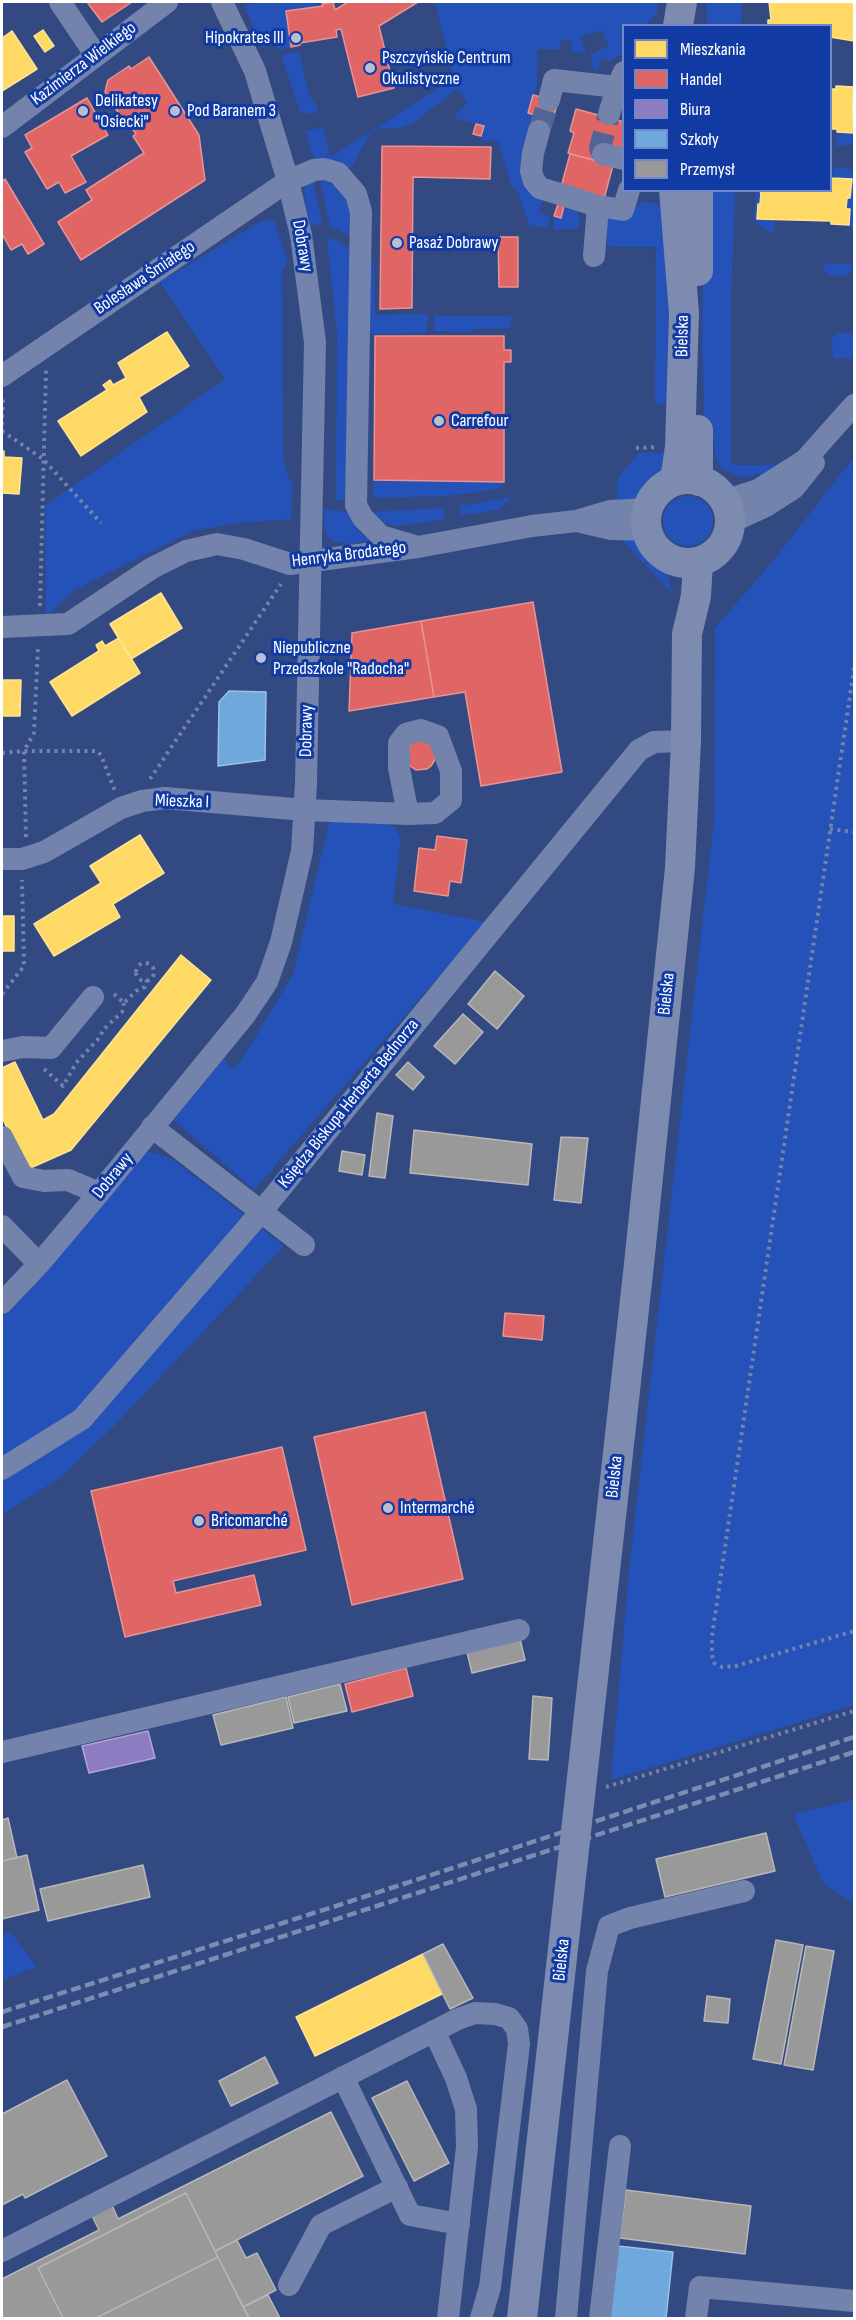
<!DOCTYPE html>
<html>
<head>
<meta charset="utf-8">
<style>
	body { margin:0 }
	#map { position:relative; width:856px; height:2320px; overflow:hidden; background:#324982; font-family:"Sofia Sans Condensed",sans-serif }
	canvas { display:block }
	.frame { position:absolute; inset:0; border:3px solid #fff; pointer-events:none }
	.legend { position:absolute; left:622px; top:24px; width:210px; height:168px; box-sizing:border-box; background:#113ba3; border:2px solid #7089c8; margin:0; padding:8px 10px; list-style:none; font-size:18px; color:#fff }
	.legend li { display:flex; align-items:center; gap:12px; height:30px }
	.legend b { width:30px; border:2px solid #7089c8 }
</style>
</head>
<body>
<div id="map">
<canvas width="856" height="2320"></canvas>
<div class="frame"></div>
<ul class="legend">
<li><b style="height:16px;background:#ffd966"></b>Mieszkania</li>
<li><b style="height:16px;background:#e06666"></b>Handel</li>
<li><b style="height:16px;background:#8e7cc3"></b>Biura</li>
<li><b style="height:16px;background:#6fa8dc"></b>Szkoły</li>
<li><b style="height:16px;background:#999"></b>Przemysł</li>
</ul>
</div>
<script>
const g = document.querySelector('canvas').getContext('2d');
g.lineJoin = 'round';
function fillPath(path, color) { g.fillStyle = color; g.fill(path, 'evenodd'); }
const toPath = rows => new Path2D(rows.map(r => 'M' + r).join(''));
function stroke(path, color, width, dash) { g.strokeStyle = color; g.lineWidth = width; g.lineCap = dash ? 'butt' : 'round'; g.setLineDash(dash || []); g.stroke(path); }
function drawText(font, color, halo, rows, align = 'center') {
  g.font = font + ' "Sofia Sans Condensed",sans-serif'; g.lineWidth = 6; g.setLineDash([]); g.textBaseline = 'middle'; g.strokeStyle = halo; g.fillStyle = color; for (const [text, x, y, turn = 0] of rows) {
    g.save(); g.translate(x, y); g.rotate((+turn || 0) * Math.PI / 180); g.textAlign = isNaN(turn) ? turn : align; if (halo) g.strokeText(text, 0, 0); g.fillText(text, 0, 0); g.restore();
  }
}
fillPath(toPath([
	[257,2,317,2,318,6,286,11,291,47,278,50,275,42,263,48,244,6],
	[435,2,658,2,657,13,646,25,624,26,623,53,609,62,606,57,598,62,601,67,593,71,591,54,609,46,602,30,580,37,586,53,571,52,572,41,561,40,560,49,537,49,537,86,528,113,536,115,543,200,539,212,549,216,549,227,530,227,517,189,512,188,498,141,481,140,483,126,457,119,455,114,468,102,457,89,415,122,400,128,380,128,369,135,352,167,343,168,324,157,314,160,306,131,323,127,330,156,334,155,454,78],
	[707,2,742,2,741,25,707,25],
	[299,52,309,95,318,108,317,112,301,114,281,55],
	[854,123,853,142,850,145,836,146,837,132,854,133],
	[833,167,848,168,854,173,854,227,848,227,850,209,846,209,847,198,850,198,852,179,833,178],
	[320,179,334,185,343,192,351,211,351,236,330,227],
	[313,181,322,223,311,227,304,193,305,186],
	[704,191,735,191,731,298,731,465,789,465,762,481,759,473,745,478,723,470,716,459,714,440,705,440,702,342],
	[756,191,761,193,757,219,774,220,774,234,767,231,754,220],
	[644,201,657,204,661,208,669,287,667,399,662,405,655,405,656,247,609,247,600,231,605,222,613,216,632,210],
	[575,204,580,220,578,229,553,229,554,216,561,218,564,206],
	[274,220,288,262,282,270,283,456,288,477,293,485,291,519,237,523,193,531,74,590,46,618,45,506,225,379,160,282,261,221],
	[327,238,336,240,350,249,348,500,336,500,337,333],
	[369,260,374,261,375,315,428,314,427,333,367,334],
	[825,263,851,264,854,267,847,275,832,277,823,270],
	[434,316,511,316,510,328,473,329,472,332,434,331],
	[841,333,854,334,854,359,833,358,832,339,835,335],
	[674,452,665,476,637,499,617,503,617,480,638,453],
	[854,457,854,1705,611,1780,629,1571,714,821,715,628,772,562],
	[374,480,504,482,498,489,447,496,373,498],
	'663 521a25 25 0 1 1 50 0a25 25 0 1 1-50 0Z',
	[512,497,499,509,461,516,460,506],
	[444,508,445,519,398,526,389,525,380,519,373,512],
	[324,509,348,512,359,532,370,540,350,544,333,541,327,536,324,526],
	[617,535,634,538,642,543,668,575,671,592],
	[330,819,385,823,396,828,401,840,393,904,486,922,254,1190,174,1120,223,1059,233,1069,241,1061,293,975],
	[147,1151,172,1159,284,1246,116,1424,61,1477,2,1515,2,1317,13,1309],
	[854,1800,854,1904,823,1883,793,1814],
	[11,1933,37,1967,2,1980,2,1935]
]), '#2552b8');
const homes = toPath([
	[769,2,854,2,854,41,830,37,830,26,768,26,768,20,771,20,769,2],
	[43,30,54,46,45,52,34,36,43,30],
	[12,31,37,69,2,91,2,38,12,31],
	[836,86,854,87,852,117,854,117,854,133,837,132,837,129,830,129,830,89,836,89,836,86],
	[831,178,852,179,850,198,847,198,846,209,850,209,849,225,831,224,831,221,757,219,758,204,760,204,761,193,759,190,830,190,831,178],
	[167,332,189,366,139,397,147,412,81,456,58,421,107,390,103,385,110,380,113,385,126,378,118,363,167,332],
	[2,451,4,451,4,457,22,458,19,494,2,493,2,451],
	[161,593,182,628,131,659,110,624,161,593],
	[119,638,140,673,72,716,50,682,99,651,96,645,102,641,105,646,119,638],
	[2,674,2,680,21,680,20,716,2,716,2,674],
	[140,835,164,873,113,904,120,917,54,956,34,924,101,883,90,866,140,835],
	[2,916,14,916,14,951,2,951,2,916],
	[181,955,211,980,71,1150,26,1170,2,1117,2,1068,15,1062,43,1120,54,1114,181,955],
	[423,1954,442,1994,315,2056,296,2017,423,1954]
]);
fillPath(homes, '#ffd966');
stroke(homes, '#ffe494', 1.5);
const shops = toPath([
	[87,2,132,2,102,22,87,2],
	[333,2,335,10,348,2,418,2,379,26,394,88,358,97,341,29,336,30,337,37,300,43,300,45,291,47,286,11,323,6,322,4,333,2],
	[149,57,199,135,205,180,81,260,58,222,92,200,86,190,144,153,133,136,136,134,127,121,125,123,105,92,108,80,129,66,131,69,149,57],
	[533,95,558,101,549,133,532,129,536,115,528,113,533,95],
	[87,98,108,135,71,156,86,182,65,193,59,182,47,189,25,152,32,148,25,135,87,98],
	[576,109,624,122,624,150,597,161,568,153,574,133,570,131,576,109],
	[476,124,484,126,481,136,473,134,476,124],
	[382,146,491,147,490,179,413,177,412,308,380,309,382,146],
	[570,154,613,165,604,199,561,187,570,154],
	[5,179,44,244,28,254,22,244,11,250,2,234,2,182,5,179],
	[558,204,564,206,561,218,554,216,558,204],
	[498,237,518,237,518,287,499,287,498,237],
	[375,336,504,336,504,350,511,350,511,362,504,362,504,482,374,480,375,336],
	[533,602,562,772,481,786,465,692,434,697,421,621,533,602],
	[421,621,434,697,349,711,352,633,421,621],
	[411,739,432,741,437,756,431,766,427,769,416,770,407,764,411,739],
	[437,836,467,840,461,883,450,881,448,896,414,891,419,848,435,850,437,836],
	[505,1313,544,1316,542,1340,503,1336,505,1313],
	[425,1412,463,1579,352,1605,314,1437,425,1412],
	[282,1447,306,1550,173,1581,176,1593,254,1575,261,1605,125,1637,91,1491,282,1447],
	[406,1668,413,1696,352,1712,345,1684,406,1668]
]);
fillPath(shops, '#e06666');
stroke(shops, '#e99494', 1.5);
const offices = toPath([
	[148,1731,155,1758,89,1773,82,1746,148,1731]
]);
fillPath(offices, '#8e7cc3');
stroke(offices, '#b0a3d5', 1.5);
const schools = toPath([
	[229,691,266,692,265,760,218,766,219,702,229,691],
	[618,2246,673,2252,666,2318,610,2318,618,2246]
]);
fillPath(schools, '#6fa8dc');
stroke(schools, '#9ac2e6', 1.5);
const industry = toPath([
	[495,971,524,996,497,1029,468,1004,495,971],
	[463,1014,483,1032,455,1064,434,1046,463,1014],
	[408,1062,424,1077,413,1090,396,1075,408,1062],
	[377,1113,393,1116,385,1178,369,1176,377,1113],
	[414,1130,532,1144,528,1185,410,1173,414,1130],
	[561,1137,588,1138,581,1203,554,1200,561,1137],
	[342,1151,365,1155,362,1175,339,1171,342,1151],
	[520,1639,525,1660,472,1673,467,1652,520,1639],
	[340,1684,347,1711,294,1723,288,1697,340,1684],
	[533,1696,552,1698,548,1760,529,1759,533,1696],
	[286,1697,293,1728,221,1745,213,1715,286,1697],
	[8,1818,17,1858,2,1861,2,1820,8,1818],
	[766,1833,775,1871,665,1897,656,1859,766,1833],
	[27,1855,39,1910,2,1919,2,1861,27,1855],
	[143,1865,150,1897,48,1921,40,1889,143,1865],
	[776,1940,803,1945,781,2064,753,2059,776,1940],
	[443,1944,473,1998,450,2009,423,1954,443,1944],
	[806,1946,834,1951,813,2070,784,2065,806,1946],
	[707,1996,730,1999,728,2023,704,2021,707,1996],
	[265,2057,278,2083,231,2106,219,2081,265,2057],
	[67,2080,107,2156,25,2198,23,2194,2,2205,2,2114,67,2080],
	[407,2081,449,2163,414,2181,372,2098,407,2081],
	[331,2112,363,2176,215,2251,186,2193,38,2268,63,2318,2,2318,2,2279,99,2230,91,2214,111,2203,118,2219,331,2112],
	[626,2190,751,2206,745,2254,620,2238,626,2190],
	[186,2193,218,2257,96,2318,63,2318,38,2268,186,2193],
	[237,2240,246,2258,257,2253,276,2290,243,2307,215,2251,237,2240],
	[218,2257,249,2318,96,2318,218,2257],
	[268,2295,280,2318,249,2318,243,2307,268,2295]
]);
fillPath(industry, '#999');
stroke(industry, '#b8b8b8', 1.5);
stroke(toPath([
	[539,131,549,100],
	[603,154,600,148,609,114]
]), '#516495', 22, [22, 11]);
stroke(toPath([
	[2,425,3,396],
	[2,431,43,459,101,523],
	[636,448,657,447],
	[40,606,46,370],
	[854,668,712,1636,712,1655,714,1663,722,1667,736,1666,854,1631],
	[2,753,24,751,97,751,101,755,115,791],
	[150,779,281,584],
	[830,829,854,832],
	[26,837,24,751,34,733,38,646],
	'136 972a9 9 0 1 1 18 0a9 9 0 1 1-18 0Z',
	[2,994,24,966,22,880],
	[114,994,124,1003,136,991,145,987,147,980],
	[44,1069,63,1086,76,1063,100,1037,103,1030,122,1012,124,1003],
	[606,1787,854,1711]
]), '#7383ab', 4, [3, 4.5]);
stroke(toPath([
	[60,2,95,54],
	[549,100,554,80,617,87],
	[609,114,617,87,624,72],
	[2,127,167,2],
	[539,131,533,153,531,171,534,181,540,188,598,206,623,210,629,190],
	[603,154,624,159],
	[594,256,598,206],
	[2,376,288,181,314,170,324,169,338,173,356,194,361,212,356,505,363,518,381,536,418,547],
	[724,501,758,490,805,460,854,405],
	[740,518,766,506,794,488,814,463],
	[577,521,611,529,647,530],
	[2,627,68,624,152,568,186,551,217,544,244,549,290,564,418,547,532,526,576,521,610,511,648,509],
	[2,859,22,859,44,852,121,808,142,801,165,798,305,810,408,814,435,813,451,800,451,771,438,736,421,730,406,734,399,743,399,768,408,814],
	[2,1051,23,1047,51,1048,93,997],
	[152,1127,304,1245],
	[2,1137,23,1177,44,1181,68,1180,99,1193],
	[2,1226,39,1264],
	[2,1303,39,1264,99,1193,245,1015,267,982,281,942,302,851,306,783,315,342,301,235,288,181,255,71,222,2],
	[2,1469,82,1419,261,1212,639,750,654,742,686,741],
	[2,1752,519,1630],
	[434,2031,456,2078,466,2109,467,2147,448,2318],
	[343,2077,410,2215,459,2224],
	[2,2251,458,2019,475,2013,495,2014,509,2018,517,2029,519,2044,490,2287,481,2318],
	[289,2285,321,2225,397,2187],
	[566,2318,597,1971,609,1926,630,1918,744,1891],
	[600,2318,620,2146],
	[696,2318,700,2287,854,2301]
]), '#7383ab', 22);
stroke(toPath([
	[678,26,682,2],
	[674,190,684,313,680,447,675,481],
	[698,271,698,190],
	'646 521a42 42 0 1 1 84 0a42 42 0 1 1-84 0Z',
	[698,481,698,430],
	[522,2318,639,1264,680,868,686,741,687,634,696,596,698,562]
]), '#7d8bb0', 30);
stroke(toPath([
	[2,2012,336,1906,854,1737],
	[2,2027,854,1752]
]), '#7d8cb1', 4.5, [10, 4.5]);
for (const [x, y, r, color] of [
	[296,38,6,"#b7bfd3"],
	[370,68,6,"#b7bfd3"],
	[83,111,6,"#b7bfd3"],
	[175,111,6,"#b7bfd3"],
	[397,243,6,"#b7bfd3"],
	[439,421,6,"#b7bfd3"],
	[261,658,6,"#b7bfd3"],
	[388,1508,6,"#b7bfd3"],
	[199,1521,6,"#b7bfd3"]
]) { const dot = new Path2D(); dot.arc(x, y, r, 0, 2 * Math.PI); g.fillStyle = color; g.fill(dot); stroke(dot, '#113ba3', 2); }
drawText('18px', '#fff', '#113ba3', [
	["Hipokrates III",284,38,"right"],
	["Pszczyńskie Centrum",382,58],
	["Okulistyczne",382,79],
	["Delikatesy",95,101],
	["\"Osiecki\"",95,122],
	["Pod Baranem 3",187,111],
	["Pasaż Dobrawy",409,243],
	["Carrefour",451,421],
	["Niepubliczne",273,648],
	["Przedszkole \"Radocha\"",273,669],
	["Intermarché",400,1508],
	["Bricomarché",211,1521]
], 'left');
drawText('18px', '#fff', '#113ba3', [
	["Kazimierza Wielkiego",84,64,-37],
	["Dobrawy",302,246,80],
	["Bolesława Śmiałego",145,278,-34],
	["Bielska",683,336,-89],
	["Henryka Brodatego",349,555,-7],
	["Dobrawy",307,731,-89],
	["Mieszka I",182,802,2],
	["Bielska",667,994,-84],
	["Księdza Biskupa Herberta Bednorza",349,1104,-51],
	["Dobrawy",113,1176,-51],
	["Bielska",615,1477,-84],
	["Bielska",562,1960,-84]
]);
</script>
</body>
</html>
